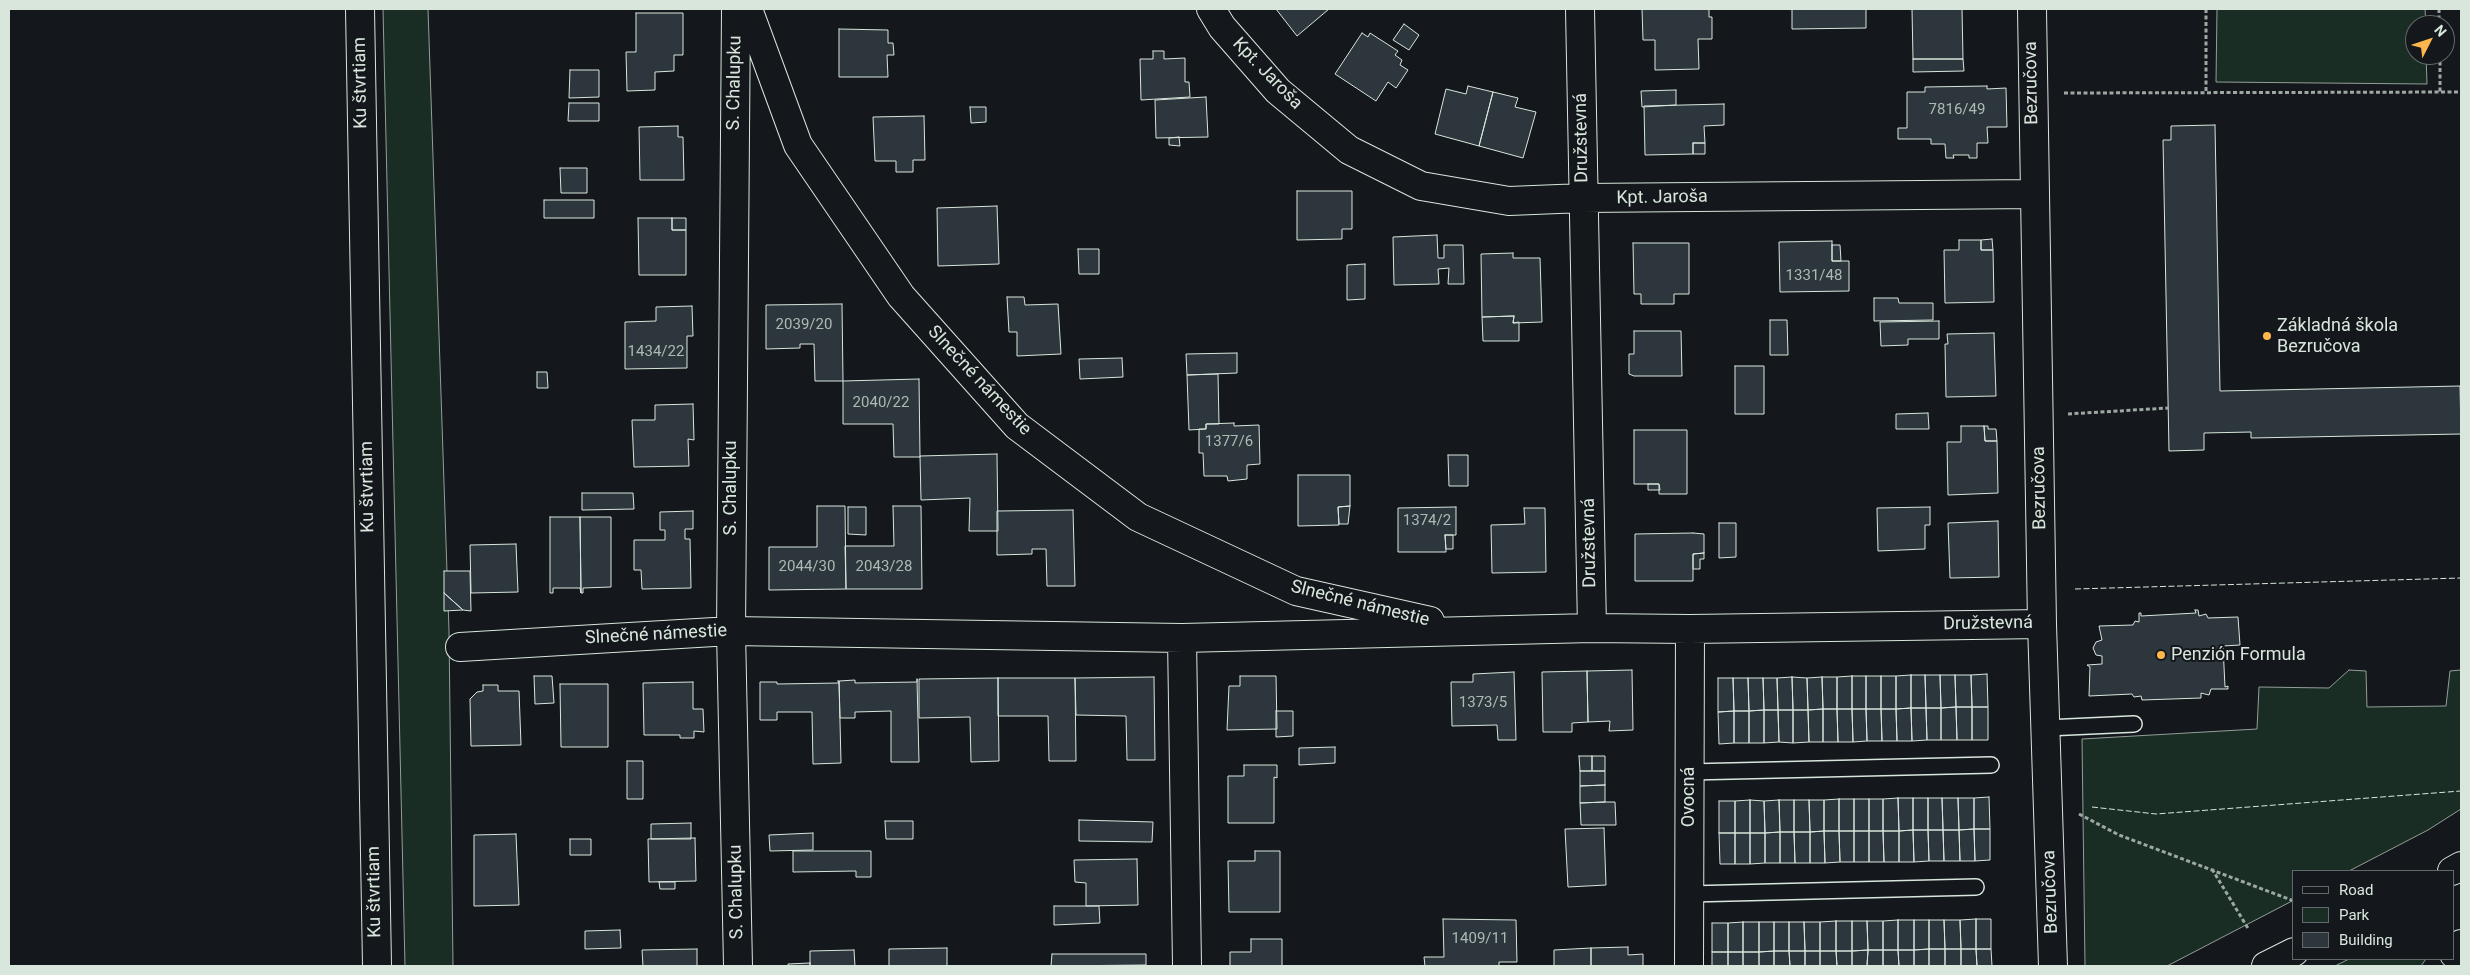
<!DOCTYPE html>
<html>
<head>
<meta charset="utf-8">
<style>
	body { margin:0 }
	#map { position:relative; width:2470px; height:975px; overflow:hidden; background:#14181c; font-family:Roboto,sans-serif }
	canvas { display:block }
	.frame { position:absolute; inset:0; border:10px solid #d8e6dc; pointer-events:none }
	.legend { position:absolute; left:2292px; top:870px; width:162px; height:90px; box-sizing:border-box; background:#14181c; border:1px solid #626a69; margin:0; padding:6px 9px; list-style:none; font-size:15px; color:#d8e6dc }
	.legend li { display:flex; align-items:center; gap:10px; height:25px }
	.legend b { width:25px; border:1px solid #626a69 }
	.north { position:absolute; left:2405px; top:15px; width:50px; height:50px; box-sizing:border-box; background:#14181c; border:1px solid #626a69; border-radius:50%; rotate:49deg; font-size:14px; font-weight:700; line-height:20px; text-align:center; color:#d8e6dc }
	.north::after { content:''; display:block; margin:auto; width:18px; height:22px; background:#ffb74d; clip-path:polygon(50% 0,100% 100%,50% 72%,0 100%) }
</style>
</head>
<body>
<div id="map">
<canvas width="2470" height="975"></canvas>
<div class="frame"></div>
<ul class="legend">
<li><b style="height:6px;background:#14181c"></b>Road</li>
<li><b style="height:14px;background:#1a2d24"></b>Park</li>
<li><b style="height:14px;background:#2c363c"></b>Building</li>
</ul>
<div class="north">N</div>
</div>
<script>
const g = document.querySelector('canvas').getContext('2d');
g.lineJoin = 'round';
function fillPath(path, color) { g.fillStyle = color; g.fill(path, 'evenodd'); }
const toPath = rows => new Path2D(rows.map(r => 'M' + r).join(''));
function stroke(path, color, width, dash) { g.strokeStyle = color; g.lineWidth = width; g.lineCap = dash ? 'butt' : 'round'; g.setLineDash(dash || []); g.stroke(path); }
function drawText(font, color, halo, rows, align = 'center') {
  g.font = font + ' Roboto,sans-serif'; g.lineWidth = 4; g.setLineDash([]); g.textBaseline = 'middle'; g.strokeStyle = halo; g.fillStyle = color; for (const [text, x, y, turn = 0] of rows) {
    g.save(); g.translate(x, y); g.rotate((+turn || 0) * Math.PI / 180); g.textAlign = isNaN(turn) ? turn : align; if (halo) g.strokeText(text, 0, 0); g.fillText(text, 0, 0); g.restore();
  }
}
const green = toPath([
	[383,9,428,9,449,631,453,966,405,966,383,9],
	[2217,9,2425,9,2426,25,2415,25,2415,55,2426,55,2427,84,2216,82,2217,9],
	[2349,670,2366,671,2367,707,2446,706,2450,671,2461,670,2461,809,2428,830,2349,871,2294,871,2294,900,2167,966,2085,966,2082,739,2257,729,2259,687,2329,688,2349,670],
	[2349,959,2426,959,2421,966,2335,966,2349,959]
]);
fillPath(green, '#1a2d24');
stroke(green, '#939e99', 1);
const building = toPath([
	[1276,9,1329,9,1297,36,1276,9],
	[1642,9,1709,9,1709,17,1712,17,1712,39,1698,39,1699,69,1655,70,1655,40,1643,40,1642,9],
	[1792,9,1866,9,1866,28,1792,29,1792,9],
	[1912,9,1962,9,1963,59,1913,59,1912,9],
	[636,13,683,13,683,55,674,55,674,71,655,72,655,90,627,91,626,52,636,52,636,13],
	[1404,24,1419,35,1409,50,1393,40,1404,24],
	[839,29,888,30,888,43,893,43,894,55,887,55,888,77,839,77,839,29],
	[1362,33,1368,37,1370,33,1398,51,1395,55,1402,60,1400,65,1408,70,1396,88,1388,82,1376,101,1335,74,1362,33],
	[1153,51,1164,51,1164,59,1185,58,1185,82,1189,82,1190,97,1141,100,1140,59,1153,59,1153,51],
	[1913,59,1963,59,1964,71,1913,72,1913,59],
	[570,70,599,70,599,97,569,98,570,70],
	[1468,86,1493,92,1479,146,1435,134,1446,89,1466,94,1468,86],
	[1987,86,1987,89,2006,88,2007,127,1987,127,1988,143,1977,143,1977,158,1969,158,1969,155,1953,155,1954,158,1946,158,1945,144,1931,144,1931,139,1898,139,1898,128,1907,128,1907,92,1925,92,1925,87,1987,86],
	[1676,90,1676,105,1642,107,1641,91,1676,90],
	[1493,92,1518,98,1515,107,1536,112,1523,158,1479,146,1493,92],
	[1206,97,1208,137,1156,138,1155,100,1206,97],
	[569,103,599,103,599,121,568,121,569,103],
	[1724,104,1724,125,1704,126,1705,143,1693,143,1693,154,1645,155,1644,106,1724,104],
	[970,107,986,107,986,122,971,123,970,107],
	[924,116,925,160,913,160,913,172,896,172,896,161,875,161,873,117,924,116],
	[2215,125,2220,391,2460,386,2461,434,2251,438,2251,432,2204,433,2204,450,2169,451,2163,140,2171,140,2171,126,2215,125],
	[678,126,678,137,683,137,684,180,640,180,639,127,678,126],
	[1179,137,1180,146,1169,145,1169,138,1179,137],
	[1693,143,1705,143,1705,154,1693,154,1693,143],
	[560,168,587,168,587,193,561,193,560,168],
	[1297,191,1352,191,1352,229,1342,229,1342,239,1297,240,1297,191],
	[544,200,594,200,594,218,544,218,544,200],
	[997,206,999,264,938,266,937,208,997,206],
	[638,218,672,218,672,230,686,230,686,275,639,275,638,218],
	[672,218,686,218,686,230,672,230,672,218],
	[1437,235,1438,258,1444,258,1444,245,1463,245,1464,284,1448,284,1449,268,1438,269,1439,284,1394,285,1393,237,1437,235],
	[1992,239,1993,250,1981,250,1981,240,1992,239],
	[1959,240,1981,240,1981,250,1993,250,1994,302,1945,303,1944,250,1959,250,1959,240],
	[1832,241,1832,261,1849,261,1849,291,1780,292,1779,242,1832,241],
	[1633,243,1689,243,1689,294,1674,294,1674,304,1641,304,1641,294,1634,294,1633,243],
	[1832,245,1840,245,1841,261,1832,261,1832,245],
	[1078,249,1099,249,1099,274,1079,274,1078,249],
	[1513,253,1513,258,1540,258,1542,322,1513,323,1514,316,1482,317,1481,254,1513,253],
	[1365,264,1365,299,1347,300,1347,265,1365,264],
	[1007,297,1024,297,1025,305,1058,304,1061,354,1017,356,1017,332,1009,332,1007,297],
	[1874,298,1898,298,1899,303,1933,303,1933,320,1874,321,1874,298],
	[842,304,843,381,815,381,814,344,800,344,800,348,766,349,766,305,842,304],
	[692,306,693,336,687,336,687,368,625,369,625,322,656,321,656,307,692,306],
	[1514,316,1513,323,1519,322,1519,341,1483,341,1482,317,1514,316],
	[1770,320,1787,320,1788,355,1770,355,1770,320],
	[1939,321,1939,339,1908,339,1908,345,1881,346,1880,322,1939,321],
	[1634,331,1681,331,1682,376,1634,376,1629,374,1629,354,1634,354,1634,331],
	[1994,333,1996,396,1946,397,1945,344,1948,344,1947,334,1994,333],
	[1237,353,1237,373,1187,375,1186,354,1237,353],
	[1122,358,1123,377,1080,379,1079,359,1122,358],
	[1735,366,1764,366,1764,414,1735,414,1735,366],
	[537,372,547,372,548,388,537,388,537,372],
	[1218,374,1219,424,1206,424,1206,429,1189,430,1187,375,1218,374],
	[919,379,920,457,894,457,893,424,843,424,843,381,919,379],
	[693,404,694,440,688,439,689,466,634,467,632,420,655,420,655,405,693,404],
	[1928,413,1929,429,1896,429,1896,414,1928,413],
	[1234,423,1234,426,1259,425,1260,464,1247,465,1247,479,1228,481,1227,476,1204,476,1203,453,1199,453,1199,429,1206,429,1206,424,1234,423],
	[1961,426,1984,426,1985,441,1997,441,1998,493,1948,495,1947,442,1961,442,1961,426],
	[1984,426,1988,426,1988,429,1996,429,1997,441,1985,441,1984,426],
	[1634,430,1687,430,1687,494,1659,494,1659,484,1634,484,1634,430],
	[997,454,998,531,969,531,970,498,921,500,920,456,997,454],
	[1448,455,1468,455,1468,486,1449,486,1448,455],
	[1298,475,1350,475,1350,506,1338,507,1339,525,1298,526,1298,475],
	[1648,484,1659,484,1660,490,1648,490,1648,484],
	[582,493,633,493,634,509,582,510,582,493],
	[817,506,845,506,846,589,769,590,769,547,817,547,817,506],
	[893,506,921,506,922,589,846,589,845,546,894,546,893,506],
	[1350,506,1348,524,1339,524,1338,507,1350,506],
	[848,507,866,507,866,535,848,534,848,507],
	[1456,507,1456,535,1445,535,1446,552,1398,552,1398,508,1456,507],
	[1930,507,1930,525,1925,525,1925,549,1878,551,1877,508,1930,507],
	[1524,508,1545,508,1546,572,1492,573,1491,525,1525,524,1524,508],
	[1073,510,1075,586,1047,586,1046,549,1032,549,1032,554,997,555,997,511,1073,510],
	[693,511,693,529,685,529,685,539,690,539,691,588,642,589,641,570,634,570,634,540,665,540,665,530,660,530,660,512,693,511],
	[550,517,580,517,581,593,580,588,553,588,553,593,550,593,550,517],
	[580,517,611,517,611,587,583,588,583,593,581,593,580,517],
	[1998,521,1999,577,1950,578,1948,523,1998,521],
	[1719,523,1736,523,1736,557,1719,558,1719,523],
	[1693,533,1704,534,1704,553,1693,554,1693,581,1635,581,1635,534,1693,533],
	[1445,535,1453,535,1453,549,1446,549,1445,535],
	[516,544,518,592,471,593,470,545,516,544],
	[1704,553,1704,559,1700,559,1700,569,1693,569,1693,554,1704,553],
	[444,571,470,571,471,611,463,610,444,593,444,571],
	[444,593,463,610,444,611,444,593],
	[2195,610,2198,610,2199,616,2206,614,2208,618,2238,617,2240,645,2223,646,2225,687,2228,686,2228,689,2211,689,2209,695,2201,693,2201,698,2142,700,2141,696,2134,697,2132,694,2089,696,2090,667,2087,665,2102,664,2102,656,2096,655,2093,648,2096,642,2102,640,2099,626,2133,625,2135,621,2139,622,2139,613,2141,613,2141,616,2196,613,2195,610],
	[1632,670,1633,730,1609,731,1610,721,1588,722,1587,671,1632,670],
	[1587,671,1588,722,1572,723,1572,732,1543,732,1542,672,1587,671],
	[1514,672,1516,740,1498,740,1497,725,1452,726,1451,682,1473,682,1473,674,1514,672],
	[1987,674,1988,707,1972,707,1971,675,1987,674],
	[1911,675,1911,708,1896,709,1896,676,1911,675],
	[1911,675,1925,675,1926,708,1911,708,1911,675],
	[1925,675,1940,675,1941,708,1926,708,1925,675],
	[1940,675,1955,675,1956,707,1941,708,1940,675],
	[1955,675,1971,675,1972,707,1956,707,1955,675],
	[534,676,552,676,554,703,535,704,534,676],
	[1240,676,1276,676,1277,729,1227,730,1229,686,1240,686,1240,676],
	[1852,676,1852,709,1837,709,1837,677,1852,676],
	[1852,676,1866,676,1866,709,1852,709,1852,676],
	[1866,676,1881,676,1881,709,1866,709,1866,676],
	[1881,676,1896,676,1896,709,1881,709,1881,676],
	[1154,677,1155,760,1127,760,1126,716,1076,715,1075,678,1154,677],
	[1792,677,1793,710,1778,710,1777,678,1792,677],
	[1792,677,1807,678,1808,710,1793,710,1792,677],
	[1822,677,1823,709,1808,710,1807,678,1822,677],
	[1822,677,1837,677,1837,709,1823,709,1822,677],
	[998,678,1075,678,1076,761,1049,761,1048,716,998,716,998,678],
	[998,678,999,761,971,762,970,717,919,718,919,679,998,678],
	[1718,678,1733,678,1734,711,1718,712,1718,678],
	[1733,678,1748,678,1749,711,1734,711,1733,678],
	[1748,678,1763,678,1764,710,1749,711,1748,678],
	[1763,678,1777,678,1778,710,1764,710,1763,678],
	[917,679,919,762,891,762,891,711,855,712,855,718,840,718,839,681,855,680,855,683,917,682,917,679],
	[838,681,839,681,841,763,813,764,812,712,777,712,777,720,760,720,760,682,777,682,777,684,839,683,838,681],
	[693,682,693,709,703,709,704,732,694,731,694,738,680,738,680,735,644,735,643,683,693,682],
	[560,684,608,684,608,747,561,747,560,684],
	[483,685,498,685,498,691,519,691,521,745,471,746,470,699,477,692,483,691,483,685],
	[1956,707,1972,707,1972,740,1957,740,1956,707],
	[1956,707,1957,740,1941,740,1941,708,1956,707],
	[1972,707,1988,707,1988,740,1972,740,1972,707],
	[1911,708,1926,708,1927,740,1912,741,1911,708],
	[1911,708,1912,741,1897,741,1896,709,1911,708],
	[1926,708,1941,708,1941,740,1927,740,1926,708],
	[1823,709,1823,742,1809,742,1808,710,1823,709],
	[1823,709,1837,709,1838,742,1823,742,1823,709],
	[1837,709,1852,709,1853,742,1838,742,1837,709],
	[1852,709,1866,709,1867,741,1853,742,1852,709],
	[1866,709,1881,709,1882,741,1867,741,1866,709],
	[1881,709,1896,709,1897,741,1882,741,1881,709],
	[1764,710,1764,743,1749,743,1749,711,1764,710],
	[1764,710,1778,710,1779,742,1764,743,1764,710],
	[1778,710,1793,710,1793,743,1779,742,1778,710],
	[1793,710,1808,710,1809,742,1793,743,1793,710],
	[1276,711,1293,711,1293,736,1276,737,1276,711],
	[1734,711,1749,711,1749,743,1734,743,1734,711],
	[1734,711,1734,743,1719,744,1718,712,1734,711],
	[1335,747,1335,763,1299,765,1299,748,1335,747],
	[1579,756,1592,756,1592,771,1580,771,1579,756],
	[1592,756,1605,756,1605,771,1592,771,1592,756],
	[627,761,643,761,643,799,627,799,627,761],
	[1244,765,1277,765,1277,778,1274,777,1274,823,1228,823,1228,776,1244,776,1244,765],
	[1580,771,1605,771,1605,785,1580,786,1580,771],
	[1605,785,1605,802,1580,803,1580,786,1605,785],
	[1989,797,1990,829,1974,829,1974,798,1989,797],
	[1898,798,1899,831,1883,831,1883,799,1898,798],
	[1898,798,1913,798,1913,830,1899,831,1898,798],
	[1913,798,1928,798,1928,830,1913,830,1913,798],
	[1928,798,1942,798,1943,830,1928,830,1928,798],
	[1942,798,1958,798,1959,830,1943,830,1942,798],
	[1958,798,1974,798,1974,829,1959,830,1958,798],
	[1839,799,1854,799,1854,831,1839,831,1839,799],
	[1839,799,1839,831,1824,831,1824,800,1839,799],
	[1854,799,1869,799,1869,831,1854,831,1854,799],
	[1869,799,1883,799,1883,831,1869,831,1869,799],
	[1750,800,1764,801,1765,833,1750,833,1750,800],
	[1750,800,1750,833,1735,833,1735,801,1750,800],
	[1779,800,1794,800,1794,832,1780,832,1779,800],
	[1779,800,1780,832,1765,833,1764,801,1779,800],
	[1794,800,1809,800,1810,832,1794,832,1794,800],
	[1809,800,1824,800,1824,831,1810,832,1809,800],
	[1719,801,1735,801,1735,833,1719,833,1719,801],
	[1605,802,1615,802,1616,825,1581,825,1580,803,1605,802],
	[1079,820,1153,822,1152,842,1079,841,1079,820],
	[885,821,913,821,913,839,886,839,885,821],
	[691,823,691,839,651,839,651,824,691,823],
	[1604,828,1606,885,1568,887,1565,829,1604,828],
	[1974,829,1975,861,1960,861,1959,830,1974,829],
	[1974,829,1990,829,1990,860,1975,861,1974,829],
	[1913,830,1928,830,1929,861,1914,862,1913,830],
	[1913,830,1914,862,1899,862,1899,831,1913,830],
	[1928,830,1943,830,1944,861,1929,861,1928,830],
	[1943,830,1959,830,1960,861,1944,861,1943,830],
	[1824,831,1825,863,1810,863,1810,832,1824,831],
	[1824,831,1839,831,1840,862,1825,863,1824,831],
	[1839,831,1854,831,1854,862,1840,862,1839,831],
	[1854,831,1869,831,1869,862,1854,862,1854,831],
	[1869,831,1883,831,1884,862,1869,862,1869,831],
	[1883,831,1899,831,1899,862,1884,862,1883,831],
	[1780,832,1780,863,1765,863,1765,833,1780,832],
	[1780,832,1794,832,1795,863,1780,863,1780,832],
	[1794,832,1810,832,1810,863,1795,863,1794,832],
	[813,833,813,850,770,851,769,835,813,833],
	[1719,833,1735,833,1735,864,1720,864,1719,833],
	[1735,833,1750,833,1750,864,1735,864,1735,833],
	[1750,833,1765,833,1765,863,1750,864,1750,833],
	[516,834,519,905,474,906,474,835,516,834],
	[695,838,696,881,649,882,648,839,695,838],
	[570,839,591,839,591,855,570,855,570,839],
	[793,851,871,851,871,877,856,877,856,871,793,872,793,851],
	[1255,851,1280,851,1280,912,1229,912,1228,861,1255,861,1255,851],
	[1137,859,1138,905,1086,906,1086,883,1075,882,1074,860,1137,859],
	[659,882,675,882,675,889,660,889,659,882],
	[1054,906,1099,906,1100,923,1054,925,1054,906],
	[1443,919,1516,920,1517,962,1499,962,1499,966,1425,966,1424,957,1444,957,1443,919],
	[1976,919,1991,919,1991,949,1976,949,1976,919],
	[1976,919,1976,949,1961,949,1960,920,1976,919],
	[1898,920,1898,950,1883,950,1883,921,1898,920],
	[1898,920,1914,920,1914,950,1898,950,1898,920],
	[1914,920,1929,920,1929,949,1914,950,1914,920],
	[1929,920,1944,920,1945,949,1929,949,1929,920],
	[1944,920,1960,920,1961,949,1945,949,1944,920],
	[1836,921,1852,921,1852,951,1836,951,1836,921],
	[1836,921,1836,951,1820,951,1820,922,1836,921],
	[1852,921,1867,921,1868,950,1852,951,1852,921],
	[1867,921,1883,921,1883,950,1868,950,1867,921],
	[1743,922,1743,952,1728,952,1728,923,1743,922],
	[1743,922,1759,922,1759,952,1743,952,1743,922],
	[1759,922,1774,922,1774,951,1759,952,1759,922],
	[1774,922,1789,922,1789,951,1774,951,1774,922],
	[1789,922,1804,922,1805,951,1789,951,1789,922],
	[1804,922,1820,922,1820,951,1805,951,1804,922],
	[1712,923,1728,923,1728,952,1712,952,1712,923],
	[620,930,621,948,585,949,585,931,620,930],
	[1251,939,1282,939,1282,966,1230,966,1230,952,1251,952,1251,939],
	[1628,947,1628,955,1643,954,1643,966,1591,966,1591,948,1628,947],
	[947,948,947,966,889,966,889,949,947,948],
	[1591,948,1591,966,1554,966,1554,950,1591,948],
	[697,949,697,966,643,966,642,950,697,949],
	[1929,949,1945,949,1945,966,1929,966,1929,949],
	[1929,949,1929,966,1914,966,1914,950,1929,949],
	[1945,949,1961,949,1961,966,1945,966,1945,949],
	[1961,949,1976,949,1977,966,1961,966,1961,949],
	[1976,949,1991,949,1992,966,1977,966,1976,949],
	[854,950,855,966,810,966,810,951,854,950],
	[1868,950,1883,950,1883,966,1867,966,1868,950],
	[1868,950,1867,966,1852,966,1852,951,1868,950],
	[1883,950,1898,950,1899,966,1883,966,1883,950],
	[1898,950,1914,950,1914,966,1899,966,1898,950],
	[1774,951,1774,966,1759,966,1759,952,1774,951],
	[1774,951,1789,951,1790,966,1774,966,1774,951],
	[1789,951,1805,951,1805,966,1790,966,1789,951],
	[1805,951,1820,951,1820,966,1805,966,1805,951],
	[1820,951,1836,951,1837,966,1820,966,1820,951],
	[1836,951,1852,951,1852,966,1837,966,1836,951],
	[1712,952,1728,952,1728,966,1712,966,1712,952],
	[1728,952,1743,952,1743,966,1728,966,1728,952],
	[1743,952,1759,952,1759,966,1743,966,1743,952],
	[1052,954,1146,954,1146,965,1051,966,1052,954],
	[810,963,810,966,788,966,788,964,810,963]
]);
fillPath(building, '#2c363c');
stroke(building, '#d8e6dc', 1);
const service = toPath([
	[2046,728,2134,724],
	[1689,772,1991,765],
	[1689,894,1976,887]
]);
const minor = toPath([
	[736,9,731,631,738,966],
	[748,9,798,145,901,296,1017,426,1138,517,1296,591,1430,621],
	[1211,9,1222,27,1278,91,1349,150,1421,186,1509,201,1583,198,2034,194],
	[1580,9,1592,628],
	[2032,9,2042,624,2053,966],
	[1182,638,1187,966],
	[460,647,731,631,1182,638,1592,628,1690,629,2042,624],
	[2452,871,2461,866],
	[2454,954,2461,944],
	[1689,966,1690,629],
	[2266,966,2294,952]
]);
const tertiary = toPath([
	[360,9,377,966]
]);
stroke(service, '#d8e6dc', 18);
stroke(minor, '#d8e6dc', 30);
stroke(tertiary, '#d8e6dc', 30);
stroke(toPath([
	[2206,9,2206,92],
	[2439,9,2439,25],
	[2440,55,2440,92],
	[2064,93,2461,92],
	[2068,414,2168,408],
	[2079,814,2119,835,2294,901],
	[2212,869,2249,930]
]), '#9da8a2', 3, [4, 2.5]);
stroke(service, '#14181c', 15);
stroke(minor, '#14181c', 28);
stroke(tertiary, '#14181c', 28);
stroke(toPath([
	[2075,589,2461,578],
	[2092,807,2156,814,2461,791]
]), '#d8e6dc', 1, [6, 2.5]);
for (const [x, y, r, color] of [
	[2267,336,5,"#ffb74d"],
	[2161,655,5,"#ffb74d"]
]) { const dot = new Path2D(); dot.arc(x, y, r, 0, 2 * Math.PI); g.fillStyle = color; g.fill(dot); stroke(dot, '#14181c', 2); }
drawText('15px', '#adbab4', null, [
	["7816/49",1957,110],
	["1331/48",1814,276],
	["2039/20",804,325],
	["1434/22",656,352],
	["2040/22",881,403],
	["1377/6",1229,442],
	["1374/2",1427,521],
	["2044/30",807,567],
	["2043/28",884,567],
	["1373/5",1483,703],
	["1409/11",1480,939]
]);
drawText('18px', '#d8e6dc', '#14181c', [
	["Kpt. Jaroša",1267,74,46],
	["Ku štvrtiam",361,83,-91],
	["S. Chalupku",735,83,-89],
	["Bezručova",2032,83,-91],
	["Družstevná",1582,138,-91],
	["Kpt. Jaroša",1662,198,-1],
	["Slnečné námestie",979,381,47],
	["Ku štvrtiam",368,487,-91],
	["S. Chalupku",731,488,-90],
	["Bezručova",2040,488,-91],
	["Družstevná",1590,543,-91],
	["Slnečné námestie",1360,604,14],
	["Družstevná",1988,624,-1],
	["Slnečné námestie",656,635,-3],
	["Ovocná",1689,797,-90],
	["Ku štvrtiam",375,892,-91],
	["S. Chalupku",737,892,-91],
	["Bezručova",2051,892,-92]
]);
drawText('18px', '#d8e6dc', '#14181c', [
	["Základná škola",2277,326],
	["Bezručova",2277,347],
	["Penzión Formula",2171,655]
], 'left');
</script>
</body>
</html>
